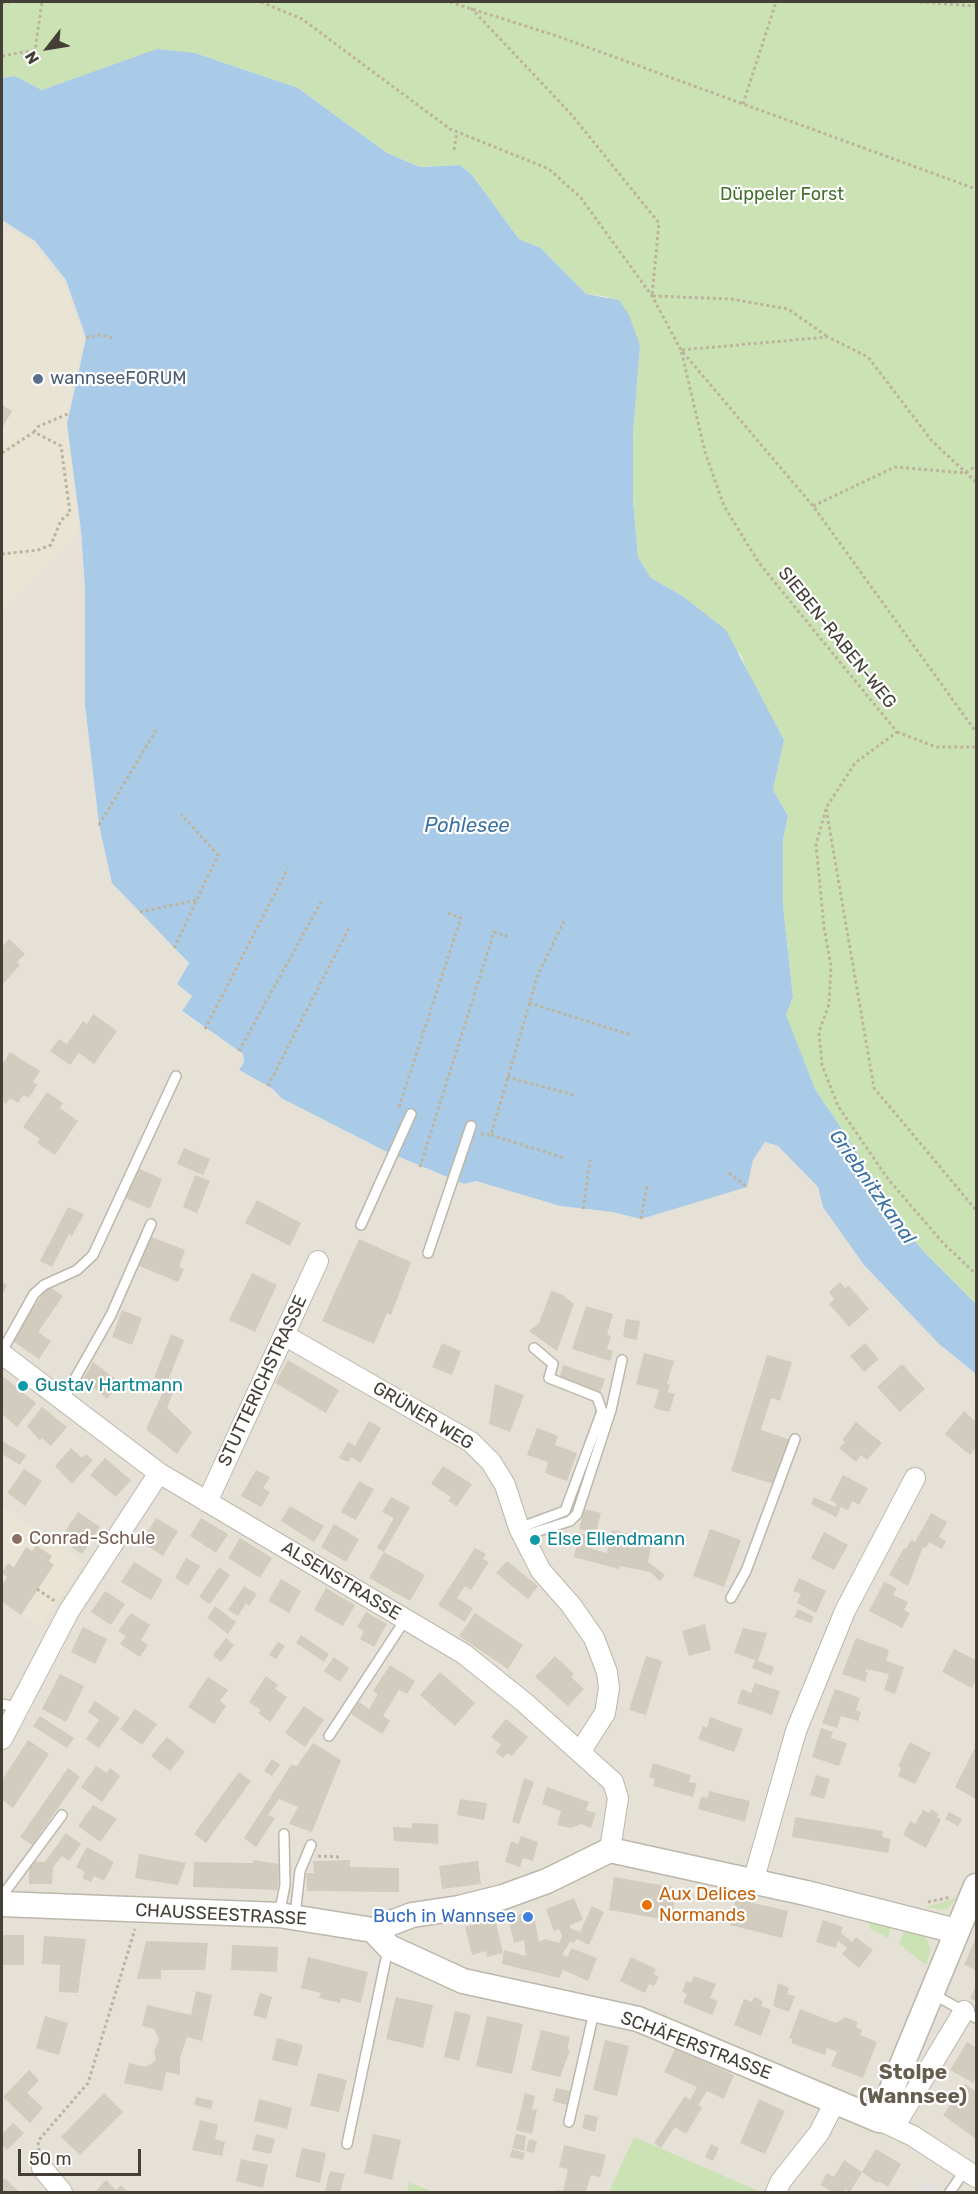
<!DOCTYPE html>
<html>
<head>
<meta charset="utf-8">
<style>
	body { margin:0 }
	#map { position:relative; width:978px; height:2194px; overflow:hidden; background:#f2efe7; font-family:Rubik,sans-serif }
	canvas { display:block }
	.frame { position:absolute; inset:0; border:3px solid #444037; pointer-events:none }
	.north { position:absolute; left:18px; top:18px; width:60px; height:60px; -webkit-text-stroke:4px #fff; paint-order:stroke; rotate:239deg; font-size:16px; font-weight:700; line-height:24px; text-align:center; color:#444037 }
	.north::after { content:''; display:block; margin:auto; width:21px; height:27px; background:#444037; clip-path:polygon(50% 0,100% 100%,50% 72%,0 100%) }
	.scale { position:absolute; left:18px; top:2149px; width:123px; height:27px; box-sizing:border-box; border:3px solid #444037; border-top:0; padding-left:8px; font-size:18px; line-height:21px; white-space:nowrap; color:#444037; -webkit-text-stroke:4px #fff; paint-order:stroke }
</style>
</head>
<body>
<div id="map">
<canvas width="978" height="2194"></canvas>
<div class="frame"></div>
<div class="north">N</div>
<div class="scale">50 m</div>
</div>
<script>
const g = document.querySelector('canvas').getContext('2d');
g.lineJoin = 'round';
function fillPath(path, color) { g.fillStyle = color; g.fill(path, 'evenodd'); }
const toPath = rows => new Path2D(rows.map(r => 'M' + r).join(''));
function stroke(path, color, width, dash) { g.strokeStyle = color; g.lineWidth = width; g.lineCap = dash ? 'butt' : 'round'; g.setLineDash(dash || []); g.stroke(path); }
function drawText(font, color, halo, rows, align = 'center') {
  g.font = font + ' Rubik,sans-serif'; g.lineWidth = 4.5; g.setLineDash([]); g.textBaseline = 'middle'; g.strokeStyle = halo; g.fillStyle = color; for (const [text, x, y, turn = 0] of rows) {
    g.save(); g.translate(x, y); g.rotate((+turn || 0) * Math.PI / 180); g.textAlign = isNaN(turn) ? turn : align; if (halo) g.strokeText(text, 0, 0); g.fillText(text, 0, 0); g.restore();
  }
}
fillPath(toPath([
	[2,220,35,241,66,280,86,338,67,424,81,531,85,589,85,705,99,825,140,912,189,963,177,984,192,995,182,1012,243,1054,244,1062,239,1070,273,1089,281,1098,385,1151,464,1184,476,1181,560,1206,613,1212,641,1218,746,1187,753,1159,765,1142,779,1146,818,1187,824,1207,864,1265,939,1344,976,1374,976,2192,2,2192]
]), '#e5e1d6');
fillPath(toPath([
	[9,227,31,242,64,281,84,338,66,419,80,531,2,611,2,243],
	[2,1506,83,1562,42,1627,2,1602]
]), '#e9e4d3');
fillPath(toPath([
	[2,2,976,2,976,1304,923,1251,885,1203,854,1147,815,1089,798,1047,786,1015,793,997,783,906,783,840,788,816,773,790,784,740,752,683,741,655,681,595,651,578,638,557,633,500,633,434,640,345,608,297,586,294,541,248,519,239,472,175,460,165,420,167,387,153,298,88,195,53,99,71,42,90,15,76,2,78],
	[958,1897,946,1910,925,1907,947,1901],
	[870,1920,891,1924,888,1938,869,1928],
	[906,1928,924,1935,927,1940,931,1950,926,1965,899,1944],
	[634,2137,761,2192,609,2192],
	[409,2182,433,2192,407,2192]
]), '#cbe2b4');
fillPath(toPath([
	[925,2178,946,2192,919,2192]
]), '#e3e2df');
fillPath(toPath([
	[157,49,195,53,298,88,387,153,420,167,460,165,472,175,519,239,541,248,586,294,619,300,629,315,640,345,633,434,633,500,638,557,651,578,681,595,726,630,784,740,773,790,788,816,783,840,783,906,793,997,786,1015,815,1089,854,1147,885,1203,923,1251,976,1304,976,1374,939,1344,864,1265,823,1207,818,1187,778,1146,765,1142,753,1160,747,1187,641,1219,613,1212,560,1206,476,1181,464,1184,385,1151,281,1098,273,1089,239,1070,244,1062,243,1054,182,1011,192,996,177,984,189,963,112,883,99,825,85,705,85,589,81,531,67,424,86,338,66,280,35,241,2,220,2,78,15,76,42,90]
]), '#aacbe8');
fillPath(toPath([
	[2,405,12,411,2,428],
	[9,939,25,954,17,962,20,965,2,985,2,947],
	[93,1014,117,1031,94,1064,79,1053,70,1065,50,1051,59,1039,67,1044,83,1021,87,1024],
	[10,1052,40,1071,33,1082,37,1085,29,1098,23,1095,18,1103,10,1098,6,1104,2,1101,2,1065],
	[47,1092,63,1103,60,1108,78,1121,55,1155,37,1143,40,1139,23,1127],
	[184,1148,210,1159,203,1175,177,1164],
	[138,1168,162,1179,150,1209,125,1198],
	[195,1175,210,1181,197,1213,183,1207],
	[257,1200,301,1223,290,1246,245,1223],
	[68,1207,84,1214,72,1236,69,1234,52,1267,40,1261],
	[152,1237,185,1250,179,1267,184,1269,178,1282,139,1266],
	[359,1239,411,1262,391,1315,387,1313,374,1344,322,1321],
	[252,1273,277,1285,255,1332,229,1320],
	[2,1282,7,1285,2,1296],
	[840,1282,845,1288,848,1285,869,1309,849,1327,829,1304,834,1299,829,1292],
	[48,1286,63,1296,38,1332,51,1341,39,1359,11,1340],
	[551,1291,563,1295,574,1304,557,1351,529,1331,539,1323],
	[586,1306,613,1314,607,1334,611,1336,607,1349,613,1351,610,1361,572,1349],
	[122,1310,142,1318,132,1345,112,1337],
	[626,1319,640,1321,637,1340,623,1337],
	[171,1334,184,1340,167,1383,154,1378],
	[442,1343,461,1351,452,1375,432,1367],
	[865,1343,879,1359,864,1372,850,1356],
	[644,1353,674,1361,667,1384,670,1385,668,1392,675,1394,669,1412,654,1408,659,1390,636,1384],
	[767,1355,792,1362,780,1401,771,1398,761,1430,791,1440,777,1485,731,1471],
	[288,1360,339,1390,326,1413,275,1383],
	[93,1362,121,1383,107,1399,83,1379],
	[902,1364,925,1389,900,1412,877,1387],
	[563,1365,605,1379,600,1393,559,1379],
	[4,1377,36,1403,17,1427,2,1414,2,1380],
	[167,1383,175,1386,167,1408,192,1432,177,1454,146,1429],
	[495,1384,524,1395,510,1432,489,1424],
	[42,1407,67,1427,51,1446,42,1438,40,1441,27,1426],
	[964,1411,976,1422,976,1447,970,1455,945,1434],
	[369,1421,381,1428,361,1463,351,1457,348,1462,339,1458,348,1442,355,1446],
	[856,1422,882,1443,867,1460,861,1455,856,1462,839,1448,845,1442,842,1440],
	[537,1428,558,1436,555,1445,577,1453,567,1481,545,1473,548,1462,527,1455],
	[2,1441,26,1455,20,1465,2,1454],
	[71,1448,82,1458,86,1454,93,1460,72,1484,55,1466],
	[105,1458,131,1480,116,1497,90,1475],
	[443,1466,472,1484,457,1506,448,1501,451,1497,431,1484],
	[24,1469,42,1481,25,1506,7,1493],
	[256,1470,270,1477,263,1488,270,1492,261,1507,241,1496],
	[843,1475,868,1488,859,1505,852,1501,848,1510,841,1507,836,1517,811,1504,814,1497,835,1507,837,1504,830,1500],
	[359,1481,374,1489,356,1520,341,1512],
	[391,1497,410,1507,384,1552,377,1548,394,1518,382,1512],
	[290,1506,324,1526,314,1542,281,1521],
	[584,1509,601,1513,596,1533,579,1529],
	[78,1512,100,1527,82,1554,60,1539],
	[931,1513,947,1522,939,1537,946,1541,942,1549,929,1542,926,1548,923,1547,908,1586,889,1575,904,1548,906,1549,911,1540,915,1542],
	[156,1518,178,1531,163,1556,141,1542],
	[201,1518,228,1534,216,1553,190,1536],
	[334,1524,359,1539,346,1562,321,1547],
	[710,1529,741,1540,724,1587,693,1576],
	[612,1530,639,1536,638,1540,652,1543,648,1562,665,1575,660,1581,650,1572,620,1566,619,1569,574,1557,579,1533,595,1537,592,1549,607,1553],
	[824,1532,848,1545,834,1570,811,1558],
	[240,1538,272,1558,260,1578,228,1558],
	[36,1545,52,1556,49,1561,54,1565,21,1615,2,1602,2,1585,7,1577,2,1573,8,1563,14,1567,26,1547,32,1551],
	[475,1548,486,1554,483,1559,489,1562,471,1590,465,1586,457,1598,473,1608,465,1622,438,1605],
	[384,1552,425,1575,410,1601,369,1578],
	[186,1558,200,1566,188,1586,175,1578],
	[507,1561,538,1586,528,1599,496,1573],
	[134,1562,163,1580,151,1600,121,1582],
	[219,1567,230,1575,210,1604,199,1597],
	[799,1578,826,1591,816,1613,797,1603,801,1594,793,1591],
	[281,1579,301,1591,289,1613,268,1601],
	[884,1582,897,1588,893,1595,908,1602,904,1610,910,1613,902,1628,869,1611],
	[244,1586,257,1594,249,1606,246,1603,238,1616,228,1610],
	[326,1588,355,1605,343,1626,314,1610],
	[105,1591,125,1604,111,1625,91,1612],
	[215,1606,236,1622,228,1634,207,1618],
	[798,1609,814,1617,811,1623,794,1617],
	[366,1612,387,1624,374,1647,360,1639,364,1631,357,1627],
	[131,1613,150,1625,141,1640,148,1645,140,1657,120,1644,126,1636,118,1631],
	[475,1613,523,1645,508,1669,459,1636],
	[705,1624,711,1650,689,1656,682,1631],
	[83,1627,107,1639,95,1664,71,1652],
	[743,1628,767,1633,758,1661,774,1667,771,1675,752,1668,755,1660,734,1653],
	[301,1635,329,1654,324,1662,296,1643],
	[226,1638,234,1645,221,1662,213,1655],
	[856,1638,889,1650,886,1661,904,1667,895,1694,884,1690,889,1674,866,1669,865,1672,868,1673,865,1682,842,1674],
	[278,1642,285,1646,276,1659,269,1655],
	[954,1649,976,1660,976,1680,972,1688,942,1672],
	[555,1656,574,1674,571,1677,584,1689,568,1706,535,1677],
	[646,1656,662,1661,646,1715,629,1710],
	[334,1657,349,1668,340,1682,324,1671],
	[390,1665,415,1681,407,1694,399,1690,383,1716,390,1721,382,1734,351,1714,359,1702,369,1709,378,1694,373,1691],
	[440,1672,475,1703,455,1726,420,1695],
	[60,1674,84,1686,66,1722,42,1709],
	[266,1676,278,1685,275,1689,287,1697,270,1722,258,1713,261,1710,249,1702],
	[208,1677,228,1690,220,1701,226,1706,214,1724,188,1707],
	[755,1683,780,1691,772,1715,737,1703,742,1689,751,1693],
	[835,1689,860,1698,856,1710,861,1712,858,1721,841,1716,837,1728,822,1723],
	[95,1701,120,1718,99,1748,86,1739,99,1720,88,1712],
	[304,1706,324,1720,305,1747,285,1733],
	[135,1709,157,1724,142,1745,120,1729],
	[40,1716,74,1738,67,1748,33,1726],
	[710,1717,743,1729,734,1752,698,1739,703,1726,707,1728],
	[506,1719,528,1737,512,1756,507,1753,503,1758,495,1752,501,1745,491,1737],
	[821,1728,833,1732,831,1738,847,1743,839,1766,812,1757],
	[167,1737,185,1752,170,1771,151,1756],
	[28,1740,49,1754,13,1808,2,1800,2,1780],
	[910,1742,931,1753,915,1784,898,1776,901,1768,898,1766],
	[313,1743,341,1760,312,1832,289,1824,298,1807,279,1799,268,1815,275,1818,256,1847,244,1838,291,1765,297,1766],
	[976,1746,976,1799,955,1787],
	[272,1759,280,1765,272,1776,264,1771],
	[653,1763,691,1775,689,1782,697,1783,693,1797,653,1786,655,1779,649,1777],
	[96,1766,107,1773,110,1768,120,1776,102,1802,81,1787],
	[68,1768,80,1777,32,1845,20,1837],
	[239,1772,251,1781,206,1843,194,1834],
	[816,1775,830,1779,824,1799,810,1795],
	[524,1778,534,1782,519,1824,512,1822],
	[547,1787,589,1802,586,1810,596,1813,591,1828,581,1824,571,1828,557,1825,561,1811,542,1804],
	[709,1791,750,1801,745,1822,698,1809,701,1797,708,1798],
	[460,1799,487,1803,484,1820,457,1815],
	[93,1805,117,1819,100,1842,78,1826],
	[931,1809,939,1814,937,1817,941,1819,926,1848,903,1835,910,1821,915,1824,923,1810,929,1813],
	[949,1812,962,1819,958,1826,945,1819],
	[795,1817,883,1831,882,1837,891,1839,888,1853,792,1837],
	[412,1823,438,1824,438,1844,394,1841,393,1827,412,1828],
	[66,1833,81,1844,69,1861,62,1856,53,1867,52,1884,29,1884,29,1861,45,1862],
	[521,1836,538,1842,533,1861,523,1858,520,1867,505,1862,511,1841,518,1844],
	[87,1847,114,1862,104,1881,94,1876,91,1882,82,1878,85,1872,76,1867],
	[139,1854,186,1863,178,1885,135,1878],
	[253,1860,279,1864,278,1890,193,1887,194,1862,253,1863],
	[350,1860,350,1867,399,1868,399,1892,307,1891,306,1873,314,1873,313,1861],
	[478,1861,481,1884,442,1889,439,1866],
	[614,1877,672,1887,670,1896,675,1897,673,1910,668,1909,667,1920,609,1910],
	[574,1898,583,1920,570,1925,570,1928,580,1932,592,1906,604,1912,589,1945,577,1939,574,1943,570,1942,562,1955,568,1957,571,1948,597,1958,588,1981,563,1970,559,1978,502,1964,504,1950,526,1956,524,1940,514,1943,508,1918,533,1910,539,1942,545,1939,559,1943,562,1936,559,1929,554,1931,546,1909],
	[736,1899,788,1911,782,1938,730,1925],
	[495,1919,503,1953,487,1957,486,1951,472,1955,465,1927],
	[823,1920,843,1927,841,1933,852,1942,856,1937,873,1950,859,1968,842,1954,847,1948,838,1941,836,1948,816,1942],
	[2,1935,24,1935,24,1965,2,1965],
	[44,1936,86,1939,78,1993,59,1992,60,1965,42,1964],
	[976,1937,976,1970,964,1965],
	[146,1941,208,1943,205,1970,161,1970,161,1979,137,1979],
	[232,1945,278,1947,277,1972,231,1970],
	[308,1957,368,1972,361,2003,341,1998,340,2003,319,1998,321,1993,301,1988],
	[631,1957,656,1969,654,1974,659,1977,654,1986,649,1984,645,1993,620,1981],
	[694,1976,716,1984,710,1998,718,2001,712,2015,683,2003,687,1994,682,1992,686,1981,691,1983],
	[778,1983,789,1988,787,1994,795,1996,789,2012,773,2006],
	[976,1986,976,2001,970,1998],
	[196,1991,212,1995,202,2041,187,2037,180,2058,180,2075,166,2072,162,2091,124,2083,129,2063,146,2067,156,2060,154,2052,159,2039,154,2029,142,2026,147,2005,191,2015],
	[260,1993,272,1997,266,2019,253,2015],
	[396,1997,433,2005,423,2048,386,2039],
	[754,1997,763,2001,761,2006,771,2010,761,2036,734,2025,744,1999,752,2002],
	[800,2009,836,2023,845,2017,858,2022,856,2027,862,2030,860,2035,877,2042,863,2078,831,2066,837,2052,827,2048,825,2055,791,2043,793,2039,789,2038],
	[455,2011,471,2015,459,2061,444,2057],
	[45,2016,68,2023,59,2055,36,2048],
	[487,2016,523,2024,512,2074,476,2066],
	[541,2030,570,2037,567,2049,570,2050,560,2077,531,2070],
	[277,2038,303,2045,297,2066,272,2060],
	[605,2040,629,2046,617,2096,593,2090],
	[967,2042,976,2047,976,2077,973,2083,950,2070],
	[675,2049,734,2075,724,2099,707,2091,698,2105,702,2108,686,2134,675,2127,661,2148,654,2143,685,2096,690,2100,697,2087,664,2072],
	[29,2070,39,2080,27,2093,43,2108,30,2123,3,2097],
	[318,2073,347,2080,339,2112,310,2106],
	[965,2084,976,2092,976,2139,943,2115],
	[556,2088,570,2091,567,2105,553,2101],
	[104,2093,123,2112,80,2155,61,2137],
	[525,2093,535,2096,532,2109,537,2110,532,2134,516,2130],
	[196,2097,213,2101,211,2109,194,2105],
	[259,2099,292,2108,287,2129,254,2121],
	[759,2099,785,2111,765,2154,740,2143],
	[585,2114,598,2117,595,2132,582,2128],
	[200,2120,218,2125,215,2139,225,2142,222,2156,192,2150],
	[13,2123,24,2133,7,2150,2,2145,2,2134],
	[256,2134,275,2139,271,2154,252,2150],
	[373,2134,401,2140,392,2180,364,2173],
	[516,2134,526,2136,524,2151,512,2148],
	[529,2139,537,2141,534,2153,526,2151],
	[711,2144,719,2148,713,2161,705,2157],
	[564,2145,606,2155,600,2177,591,2175,586,2192,555,2192,556,2190,563,2191,568,2169,559,2167],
	[302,2148,326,2153,320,2183,295,2177],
	[512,2149,525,2153,523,2160,510,2157],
	[876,2149,901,2164,888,2187,878,2181,877,2183,862,2172],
	[241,2159,268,2165,263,2188,236,2181],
	[844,2160,862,2172,850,2192,845,2189,843,2192,833,2192,820,2185,827,2173,834,2177],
	[330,2171,345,2174,340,2192,325,2191],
	[5,2178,19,2192,2,2192,2,2181],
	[106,2180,116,2190,121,2185,128,2192,97,2192,96,2191]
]), '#d2ccbe');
const service = toPath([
	[361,1225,411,1114],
	[428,1253,471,1126],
	[2,1351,34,1294,44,1285,77,1270,93,1255,176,1076],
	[63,1400,111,1315,151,1224],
	[519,1528,565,1511,602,1411,597,1397,549,1378,553,1364,534,1348],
	[523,1536,570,1521,577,1514,611,1410,622,1360],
	[731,1598,746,1571,795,1439],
	[2,1704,19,1708],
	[329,1736,405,1620],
	[2,1896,62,1815],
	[279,1915,285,1885,284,1834],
	[295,1916,300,1871,311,1845],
	[931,1993,976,2018],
	[569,2122,594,2012],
	[347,2144,388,1949],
	[950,2192,965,2170]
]);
const minor = toPath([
	[284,1335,471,1442,491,1462,505,1485,519,1528,541,1571,571,1605,594,1638,607,1672,609,1688,605,1713,580,1752],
	[2,1354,159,1473,464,1654,525,1703,613,1782,618,1798,610,1850],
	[207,1502,318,1261],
	[2,1739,69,1611,159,1473],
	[753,1882,796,1731,845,1611,915,1478],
	[883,2122,913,2136,976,2177],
	[894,2127,964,2011],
	[42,2168,62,2192],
	[776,2192,781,2181,819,2133,835,2102]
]);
const tertiary = toPath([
	[2,1904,279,1915,373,1930,412,1915,459,1908,503,1897,547,1881,610,1850,806,1893,956,1931],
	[373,1930,389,1947,463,1981,638,2019,879,2120,976,1886]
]);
stroke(service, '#bcb7ab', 12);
stroke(minor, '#bcb7ab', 22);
stroke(tertiary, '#bcb7ab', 27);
stroke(toPath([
	[261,2,302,19,450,129,549,169,581,198,652,296,681,350,813,506,976,732],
	[450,2,557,36,976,189],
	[920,2,976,6],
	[2,3,10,2],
	[471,8,571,114,659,223,652,296,731,299,788,309,828,337],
	[2,56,35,50,42,2],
	[743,104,776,2],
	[454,150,457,132],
	[86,338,100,335,112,338],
	[34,432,37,427,70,413],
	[2,453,34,432,61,446,70,513,61,520,51,545,38,550,2,554],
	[976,482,932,441,868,357,828,337,681,350,705,452,724,506,759,563,897,732,855,763,826,808,874,1088,976,1210],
	[813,506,895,467,965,473,976,466],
	[897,732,936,747,976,747],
	[826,809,816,844,824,927,831,966,829,1004,819,1032,822,1065,838,1106,888,1179,944,1244,976,1274],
	[99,825,158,727],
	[140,912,197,900],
	[174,948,218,855,181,814],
	[529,1003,631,1035],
	[205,1029,288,868],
	[239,1051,321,902],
	[507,1077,574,1095],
	[268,1086,349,928],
	[399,1107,461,918,447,913],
	[481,1134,491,1135,538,974,565,919],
	[491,1135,564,1158],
	[420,1167,494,932,510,937],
	[729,1173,747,1187],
	[583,1209,590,1160],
	[641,1219,647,1185],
	[37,1589,56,1602],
	[318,1856,340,1857],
	[928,1902,951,1897],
	[39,2151,38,2141,88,2083,135,1929]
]), '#bdb49e', 3, [3, 3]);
stroke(service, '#fff', 9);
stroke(minor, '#fff', 20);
stroke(tertiary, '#fff', 24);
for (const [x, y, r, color] of [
	[38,379,6,"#5c6f8a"],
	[23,1386,6,"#0f9aa8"],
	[17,1539,6,"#8d6e63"],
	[535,1540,6,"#0f9aa8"],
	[647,1905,6,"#e8710a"],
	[528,1917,6,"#3f7fe0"]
]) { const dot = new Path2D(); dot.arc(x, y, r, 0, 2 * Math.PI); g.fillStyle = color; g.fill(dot); stroke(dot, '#fff', 2); }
drawText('18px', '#457030', '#fff', [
	["Düppeler Forst",782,195]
]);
drawText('18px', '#4e5e75', '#fff', [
	["wannseeFORUM",50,379]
], 'left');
drawText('18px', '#444037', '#fff', [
	["SIEBEN-RABEN-WEG",837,638,51],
	["STUTTERICHSTRASSE",263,1381,-65],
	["GRÜNER WEG",423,1416,31],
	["ALSENSTRASSE",341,1581,31],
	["CHAUSSEESTRASSE",221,1915,3],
	["SCHÄFERSTRASSE",696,2046,21]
]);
drawText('18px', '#0d838f', '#fff', [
	["Gustav Hartmann",35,1386],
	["Else Ellendmann",547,1540]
], 'left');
drawText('18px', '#785e54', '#fff', [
	["Conrad-Schule",29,1539]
], 'left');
drawText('18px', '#c56008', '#fff', [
	["Aux Delices",659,1895],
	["Normands",659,1916]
], 'left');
drawText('18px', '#366cbe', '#fff', [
	["Buch in Wannsee",516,1917]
], 'right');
drawText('italic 20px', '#3b72a5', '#fff', [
	["Pohlesee",467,826],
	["Griebnitzkanal",872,1187,55]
]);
drawText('bold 21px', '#665e4f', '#fff', [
	["Stolpe",913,2073],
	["(Wannsee)",913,2097]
]);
</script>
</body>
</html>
